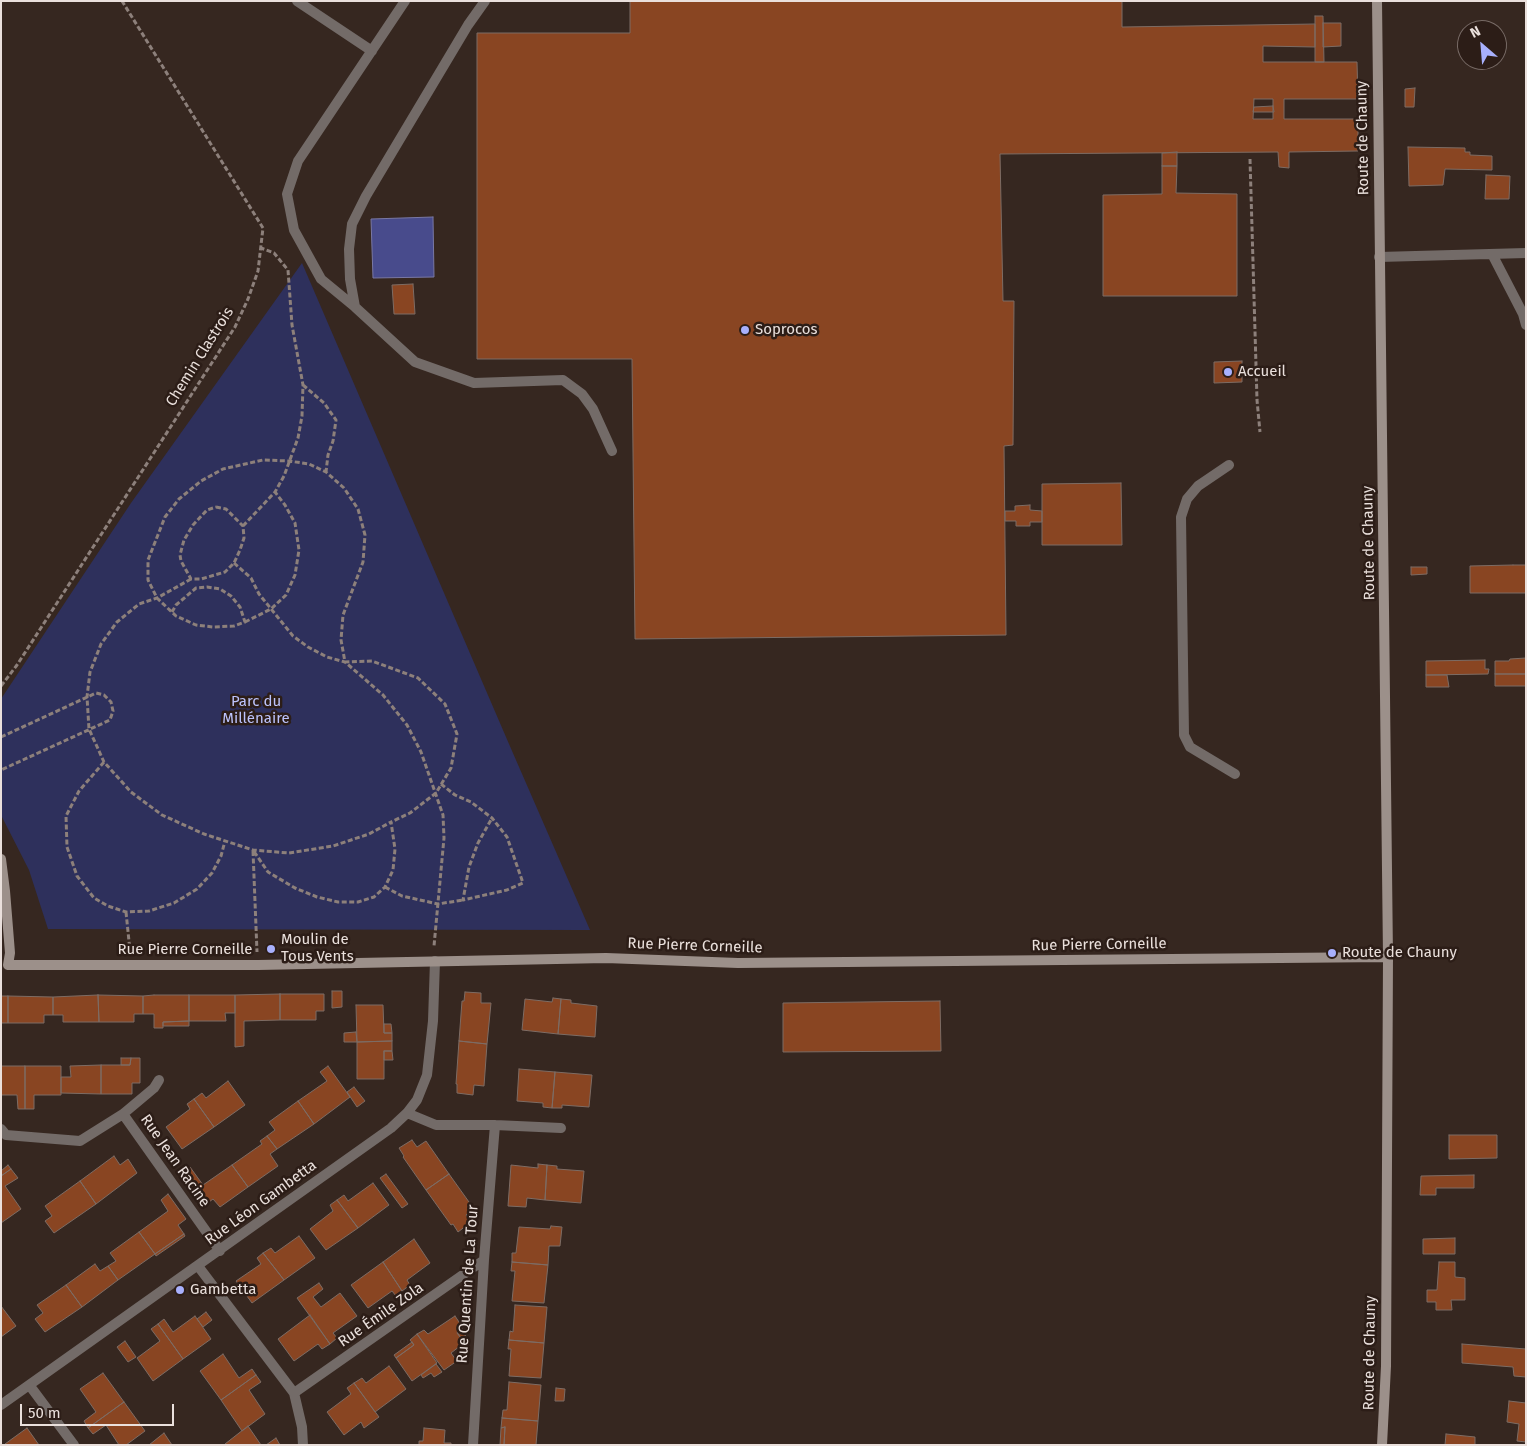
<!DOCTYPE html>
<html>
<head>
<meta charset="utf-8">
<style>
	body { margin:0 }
	#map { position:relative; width:1527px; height:1446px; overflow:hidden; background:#362720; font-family:"Fira Sans",sans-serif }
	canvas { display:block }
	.frame { position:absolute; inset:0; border:2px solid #eae0dc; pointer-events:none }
	.north { position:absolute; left:1457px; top:20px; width:50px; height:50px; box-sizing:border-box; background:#2c1d17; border:1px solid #786b66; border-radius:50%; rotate:333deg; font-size:14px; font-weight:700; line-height:20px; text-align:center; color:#eae0dc }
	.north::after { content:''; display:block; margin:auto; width:18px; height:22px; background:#a8b0fc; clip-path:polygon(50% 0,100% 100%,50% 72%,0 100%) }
	.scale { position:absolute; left:20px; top:1404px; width:154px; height:22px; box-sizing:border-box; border:2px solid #eae0dc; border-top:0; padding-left:6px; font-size:15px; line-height:18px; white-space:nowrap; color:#eae0dc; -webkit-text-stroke:4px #2c1d17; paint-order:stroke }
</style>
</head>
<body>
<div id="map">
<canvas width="1527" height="1446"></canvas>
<div class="frame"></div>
<div class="north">N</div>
<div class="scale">50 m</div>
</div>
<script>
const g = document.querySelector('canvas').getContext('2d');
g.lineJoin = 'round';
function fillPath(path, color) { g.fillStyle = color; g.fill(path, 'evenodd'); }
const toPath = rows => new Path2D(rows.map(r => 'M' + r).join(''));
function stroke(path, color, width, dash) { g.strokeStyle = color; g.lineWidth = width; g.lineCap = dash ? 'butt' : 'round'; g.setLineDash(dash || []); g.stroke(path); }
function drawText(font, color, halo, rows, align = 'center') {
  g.font = font + ' "Fira Sans",sans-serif'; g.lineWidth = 5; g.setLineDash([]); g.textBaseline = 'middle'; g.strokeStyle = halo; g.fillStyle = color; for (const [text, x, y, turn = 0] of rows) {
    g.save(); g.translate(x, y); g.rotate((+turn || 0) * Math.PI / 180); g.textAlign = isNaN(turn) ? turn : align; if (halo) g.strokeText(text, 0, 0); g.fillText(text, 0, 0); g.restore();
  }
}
fillPath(toPath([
	[302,263,509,744,590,930,48,929,29,870,1,815,1,699,131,503]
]), '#2e305c');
const water = toPath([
	[433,217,434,277,373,278,371,219,433,217]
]);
fillPath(water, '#484b8c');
stroke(water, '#7978a4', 1);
const building = toPath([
	[630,1,1122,1,1122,27,1315,24,1315,47,1263,46,1263,62,1357,62,1358,99,1284,99,1284,119,1358,119,1358,151,1289,152,1289,168,1279,167,1278,152,1000,154,1003,301,1014,301,1013,445,1004,446,1006,635,635,639,632,359,477,359,477,33,630,33,630,1],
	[1254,99,1273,99,1273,119,1253,119,1254,99],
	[1315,16,1323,16,1324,62,1315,62,1315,16],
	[1323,23,1341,23,1341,46,1323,47,1323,23],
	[1415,88,1414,107,1405,107,1405,89,1415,88],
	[1273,106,1274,112,1253,112,1254,107,1273,106],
	[1408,147,1465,148,1465,152,1470,152,1470,155,1492,156,1492,170,1445,169,1443,185,1409,186,1408,147],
	[1177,152,1177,166,1162,166,1162,153,1177,152],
	[1162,166,1177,166,1176,193,1237,194,1237,296,1103,296,1103,195,1162,194,1162,166],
	[1486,175,1510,176,1509,199,1485,199,1486,175],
	[413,284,415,314,394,314,392,285,413,284],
	[1242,361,1242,382,1214,383,1214,362,1242,361],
	[1121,483,1122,545,1042,545,1042,484,1121,483],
	[1030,505,1030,510,1042,511,1042,522,1030,522,1030,526,1016,526,1016,521,1005,521,1005,511,1015,511,1015,506,1030,505],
	[1513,565,1526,565,1526,593,1470,593,1470,566,1513,565],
	[1411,567,1427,567,1427,574,1411,575,1411,567],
	[1526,658,1526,674,1495,674,1495,661,1509,661,1510,659,1526,658],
	[1485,660,1485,669,1489,669,1488,674,1426,675,1426,661,1485,660],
	[1495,674,1526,674,1526,686,1495,686,1495,674],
	[1426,675,1447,675,1449,687,1426,687,1426,675],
	[332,991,342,991,342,1007,332,1008,332,991],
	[465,992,481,993,481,1003,491,1003,487,1044,459,1041,462,1001,464,1001,465,992],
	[280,994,324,994,324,1011,316,1011,316,1020,280,1020,280,994],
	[280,994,280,1020,244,1021,244,1046,235,1047,235,995,280,994],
	[98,995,99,1022,63,1022,63,1015,53,1015,53,997,98,995],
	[98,995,143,996,143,1014,134,1014,134,1022,99,1022,98,995],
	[154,995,189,995,189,1021,163,1022,163,1028,154,1028,154,1014,143,1014,143,996,154,995],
	[189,995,235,995,235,1013,225,1013,226,1021,189,1021,189,995],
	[1,996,8,996,8,1023,1,1023,1,996],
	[8,996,53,997,53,1015,44,1015,44,1023,8,1023,8,996],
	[553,998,561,999,558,1034,522,1030,525,999,552,1002,553,998],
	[561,999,571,1000,571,1003,597,1006,595,1037,558,1034,561,999],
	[940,1001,941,1051,783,1052,783,1003,940,1001],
	[356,1005,383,1005,384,1033,392,1033,392,1041,357,1042,356,1005],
	[189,1021,189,1026,163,1026,163,1022,189,1021],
	[384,1024,391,1024,392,1033,384,1033,384,1024],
	[356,1032,357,1042,344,1042,344,1033,356,1032],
	[392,1041,392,1051,384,1051,384,1079,357,1079,357,1042,392,1041],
	[459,1041,487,1044,484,1086,474,1085,473,1095,457,1093,457,1084,456,1084,459,1041],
	[384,1051,392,1051,393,1060,384,1060,384,1051],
	[121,1058,131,1058,130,1065,121,1065,121,1058],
	[131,1058,140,1058,140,1083,132,1083,132,1094,101,1094,101,1065,130,1065,131,1058],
	[101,1065,101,1094,61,1093,61,1077,71,1077,70,1066,101,1065],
	[1,1066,25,1066,25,1109,18,1109,17,1095,1,1095,1,1066],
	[25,1066,61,1066,61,1095,34,1095,34,1109,25,1109,25,1066],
	[328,1066,350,1097,314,1124,298,1101,327,1081,320,1072,328,1066],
	[519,1069,555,1072,552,1108,543,1107,543,1103,517,1101,519,1069],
	[555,1072,592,1075,589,1107,562,1105,562,1108,552,1108,555,1072],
	[228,1081,245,1105,214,1127,194,1099,202,1093,206,1098,228,1081],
	[354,1087,365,1101,357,1107,347,1092,354,1087],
	[194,1099,214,1127,182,1149,166,1127,190,1109,187,1104,194,1099],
	[298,1101,314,1124,277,1149,267,1136,275,1130,269,1122,298,1101],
	[1449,1135,1497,1135,1497,1158,1449,1159,1449,1135],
	[267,1136,277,1149,270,1154,278,1166,248,1187,232,1165,262,1144,260,1141,267,1136],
	[412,1140,417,1147,426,1141,449,1174,426,1190,403,1157,404,1156,399,1148,412,1140],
	[114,1156,120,1165,128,1159,137,1173,96,1204,80,1181,114,1156],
	[538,1164,547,1165,545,1200,527,1198,526,1207,508,1206,511,1165,538,1168,538,1164],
	[8,1165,11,1169,1,1176,1,1171,8,1165],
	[232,1165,248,1187,220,1207,213,1199,205,1205,183,1173,190,1167,203,1185,232,1165],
	[547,1165,557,1166,557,1169,584,1171,581,1203,545,1200,547,1165],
	[11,1169,18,1178,5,1186,21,1209,1,1223,1,1176,11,1169],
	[386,1174,408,1204,402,1208,380,1178,386,1174],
	[449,1174,474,1209,466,1215,471,1222,458,1232,453,1224,451,1225,426,1190,449,1174],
	[1474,1175,1474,1188,1436,1188,1436,1195,1420,1195,1421,1176,1474,1175],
	[80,1181,96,1204,54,1233,45,1221,52,1216,45,1206,80,1181],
	[373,1183,389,1205,358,1228,337,1200,344,1195,348,1201,373,1183],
	[168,1194,186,1219,178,1225,184,1234,155,1254,139,1232,168,1211,161,1200,168,1194],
	[337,1200,358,1228,326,1250,310,1229,333,1211,330,1205,337,1200],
	[551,1226,562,1227,560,1246,549,1246,548,1265,512,1262,512,1253,516,1253,519,1227,550,1229,551,1226],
	[139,1232,155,1254,118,1280,108,1266,116,1261,110,1253,139,1232],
	[184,1234,185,1236,156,1256,155,1254,184,1234],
	[299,1236,315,1258,284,1280,263,1253,271,1248,275,1253,299,1236],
	[1455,1238,1455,1254,1423,1254,1423,1239,1455,1238],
	[414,1239,430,1263,407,1280,410,1285,402,1291,383,1262,414,1239],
	[263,1253,284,1280,252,1303,236,1281,261,1264,257,1258,263,1253],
	[383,1262,402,1291,396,1296,392,1291,368,1308,351,1285,383,1262],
	[512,1262,548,1265,544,1303,512,1301,515,1271,511,1271,512,1262],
	[1439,1262,1455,1262,1455,1277,1465,1278,1465,1300,1451,1300,1452,1310,1436,1310,1436,1302,1427,1302,1427,1290,1437,1290,1439,1262],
	[95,1264,100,1271,108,1266,118,1280,82,1307,66,1285,95,1264],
	[319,1283,323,1289,313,1297,321,1307,340,1293,357,1316,333,1333,337,1338,330,1344,297,1298,319,1283],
	[66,1285,82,1307,45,1332,35,1319,43,1313,37,1305,66,1285],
	[515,1305,547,1307,544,1343,509,1340,510,1331,513,1332,515,1305],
	[1,1306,16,1326,1,1337,1,1306],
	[206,1312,212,1320,203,1327,197,1319,206,1312],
	[310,1315,330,1344,322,1349,318,1344,294,1361,278,1339,310,1315],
	[195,1316,211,1339,183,1359,158,1324,164,1319,173,1332,195,1316],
	[455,1316,463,1328,457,1332,464,1343,451,1353,457,1361,444,1370,417,1334,424,1330,428,1334,455,1316],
	[158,1324,183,1359,153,1381,137,1358,160,1341,151,1329,158,1324],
	[462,1330,466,1335,461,1338,457,1333,462,1330],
	[417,1334,437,1363,412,1381,396,1358,414,1345,410,1340,417,1334],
	[509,1340,544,1343,541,1378,509,1376,511,1349,508,1349,509,1340],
	[125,1341,136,1357,128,1362,117,1347,125,1341],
	[412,1342,414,1345,396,1358,394,1355,412,1342],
	[1462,1344,1526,1349,1526,1377,1514,1376,1513,1367,1462,1363,1462,1344],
	[223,1354,239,1378,252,1369,256,1375,221,1400,200,1371,223,1354],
	[436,1364,442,1372,434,1377,431,1373,423,1378,421,1375,436,1364],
	[389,1366,406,1389,375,1412,354,1383,362,1378,366,1383,389,1366],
	[103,1373,124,1402,88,1428,84,1421,96,1412,80,1389,103,1373],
	[256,1375,261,1382,249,1390,265,1414,242,1431,221,1400,256,1375],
	[509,1382,541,1385,538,1421,502,1418,503,1410,507,1410,509,1382],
	[354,1383,379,1417,364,1428,361,1422,344,1435,327,1412,351,1394,347,1388,354,1383],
	[556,1388,565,1389,564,1401,555,1401,556,1388],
	[1509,1401,1526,1403,1526,1442,1517,1441,1519,1424,1507,1422,1509,1401],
	[124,1402,145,1431,126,1445,119,1445,106,1425,93,1434,88,1428,124,1402],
	[502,1418,538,1421,536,1445,504,1445,505,1427,501,1428,502,1418],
	[248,1426,261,1445,226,1445,225,1444,248,1426],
	[505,1427,504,1445,500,1445,501,1428,505,1427],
	[27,1428,39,1445,5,1445,5,1444,27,1428],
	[424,1428,445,1430,444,1443,451,1443,451,1445,419,1445,419,1441,423,1441,424,1428],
	[164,1433,172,1445,149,1445,164,1433],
	[1446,1434,1475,1437,1475,1445,1445,1445,1446,1434],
	[276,1438,280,1445,266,1445,276,1438]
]);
fillPath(building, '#894522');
stroke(building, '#7d6c64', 1);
stroke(toPath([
	[1250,159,1257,400,1260,432],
	[303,385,324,403,336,420,333,441,328,455,326,472],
	[216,507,226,509,243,526,244,538,240,550,234,563,225,572,201,579,191,579,181,561,180,555,184,540,193,525,207,510,216,507],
	[243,526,275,492,284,476,298,438,302,416,303,385,292,325,288,270,274,253,261,248],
	[234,563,251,578,259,594,293,636,308,647,327,657,345,662,383,695,407,725,421,752,443,815,444,838,434,946],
	[191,579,157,598,139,604,117,622,101,644,90,672,87,697,89,729,104,762,131,792,162,815,204,834,253,850,289,853,333,846,369,834,391,822,395,849,393,870,385,887,374,897,358,902,338,902,317,897,295,888,268,872,253,850],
	[172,612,176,605,196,588,207,587,220,589,231,596,240,607,245,622,234,626,213,627,196,625,176,616,157,598,148,580,148,560,165,517,179,499,201,481,223,469,263,460,289,461,309,464,326,472,344,488,358,509,365,535,363,562,343,615,341,640,345,662,372,661,418,678,445,704,457,734,451,768,436,793,410,813,391,822],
	[245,622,271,609,286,595,295,575,299,550,295,523,285,505,275,492],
	[1,686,17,665,235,327,248,299,258,271,263,228,122,1],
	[1,737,96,693,104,695,111,702,113,711,110,720,1,770],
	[104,762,79,791,66,816,67,847,77,876,94,898,108,906,126,912,149,911,174,903,197,889,212,873,221,856,225,841],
	[441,784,455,795,471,802,492,818,507,837,523,883,507,890,463,900,469,867,478,843,492,818],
	[253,851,257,952],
	[385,887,402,896,438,904,463,900],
	[126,912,130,951]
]), '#8d807b', 3, [5, 2.5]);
stroke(toPath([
	[297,1,372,51],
	[485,1,468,25,366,196,352,224,349,249,350,279,355,307,415,362,474,383,563,380,582,394,593,409,612,451],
	[1492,254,1523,314,1526,325],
	[1379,257,1526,253],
	[355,307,321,279,294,230,287,194,298,161,405,1],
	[1229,465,1198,486,1187,499,1181,517,1184,735,1190,747,1235,774]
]), '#736b68', 10);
stroke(toPath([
	[407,1113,436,1125,495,1125,561,1128],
	[123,1114,154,1088,159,1080],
	[1,1129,6,1135,80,1141,123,1114,220,1251],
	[198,1266,294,1393,302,1427,303,1445],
	[30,1386,74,1445],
	[294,1393,484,1260],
	[1,1405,391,1128,407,1113,417,1100,427,1075,433,1021,435,961],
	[473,1445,484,1260,495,1125]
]), '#736b68', 10);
stroke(toPath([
	[1377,1,1388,957,1386,1366,1382,1445],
	[1,859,5,891,10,953,8,965,258,965,606,958,738,963,1388,957]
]), '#9c908a', 10);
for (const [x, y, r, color] of [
	[745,330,5,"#a8b0fc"],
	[1228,372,5,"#a8b0fc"],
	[271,949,5,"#a8b0fc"],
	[1332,953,5,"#a8b0fc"],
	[180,1290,5,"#a8b0fc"]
]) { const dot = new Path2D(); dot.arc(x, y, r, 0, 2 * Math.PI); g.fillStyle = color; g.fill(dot); stroke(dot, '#2c1d17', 2); }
drawText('15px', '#eae0dc', '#2c1d17', [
	["Route de Chauny",1363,138,-91],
	["Chemin Clastrois",200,357,-58],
	["Route de Chauny",1369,543,-91],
	["Rue Pierre Corneille",1099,945,-1],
	["Rue Pierre Corneille",695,946,2],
	["Rue Pierre Corneille",185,950],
	["Rue Jean Racine",175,1161,55],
	["Rue Léon Gambetta",261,1203,-36],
	["Rue Quentin de La Tour",468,1284,-86],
	["Rue Émile Zola",381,1315,-35],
	["Route de Chauny",1370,1353,-89]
]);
drawText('15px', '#eae0dc', '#2c1d17', [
	["Soprocos",755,330],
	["Accueil",1238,372],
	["Moulin de",281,940],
	["Tous Vents",281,957],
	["Route de Chauny",1342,953],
	["Gambetta",190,1290]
], 'left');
drawText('15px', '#bcc3fc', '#2c1d17', [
	["Parc du",256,702],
	["Millénaire",256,719]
]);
</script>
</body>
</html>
